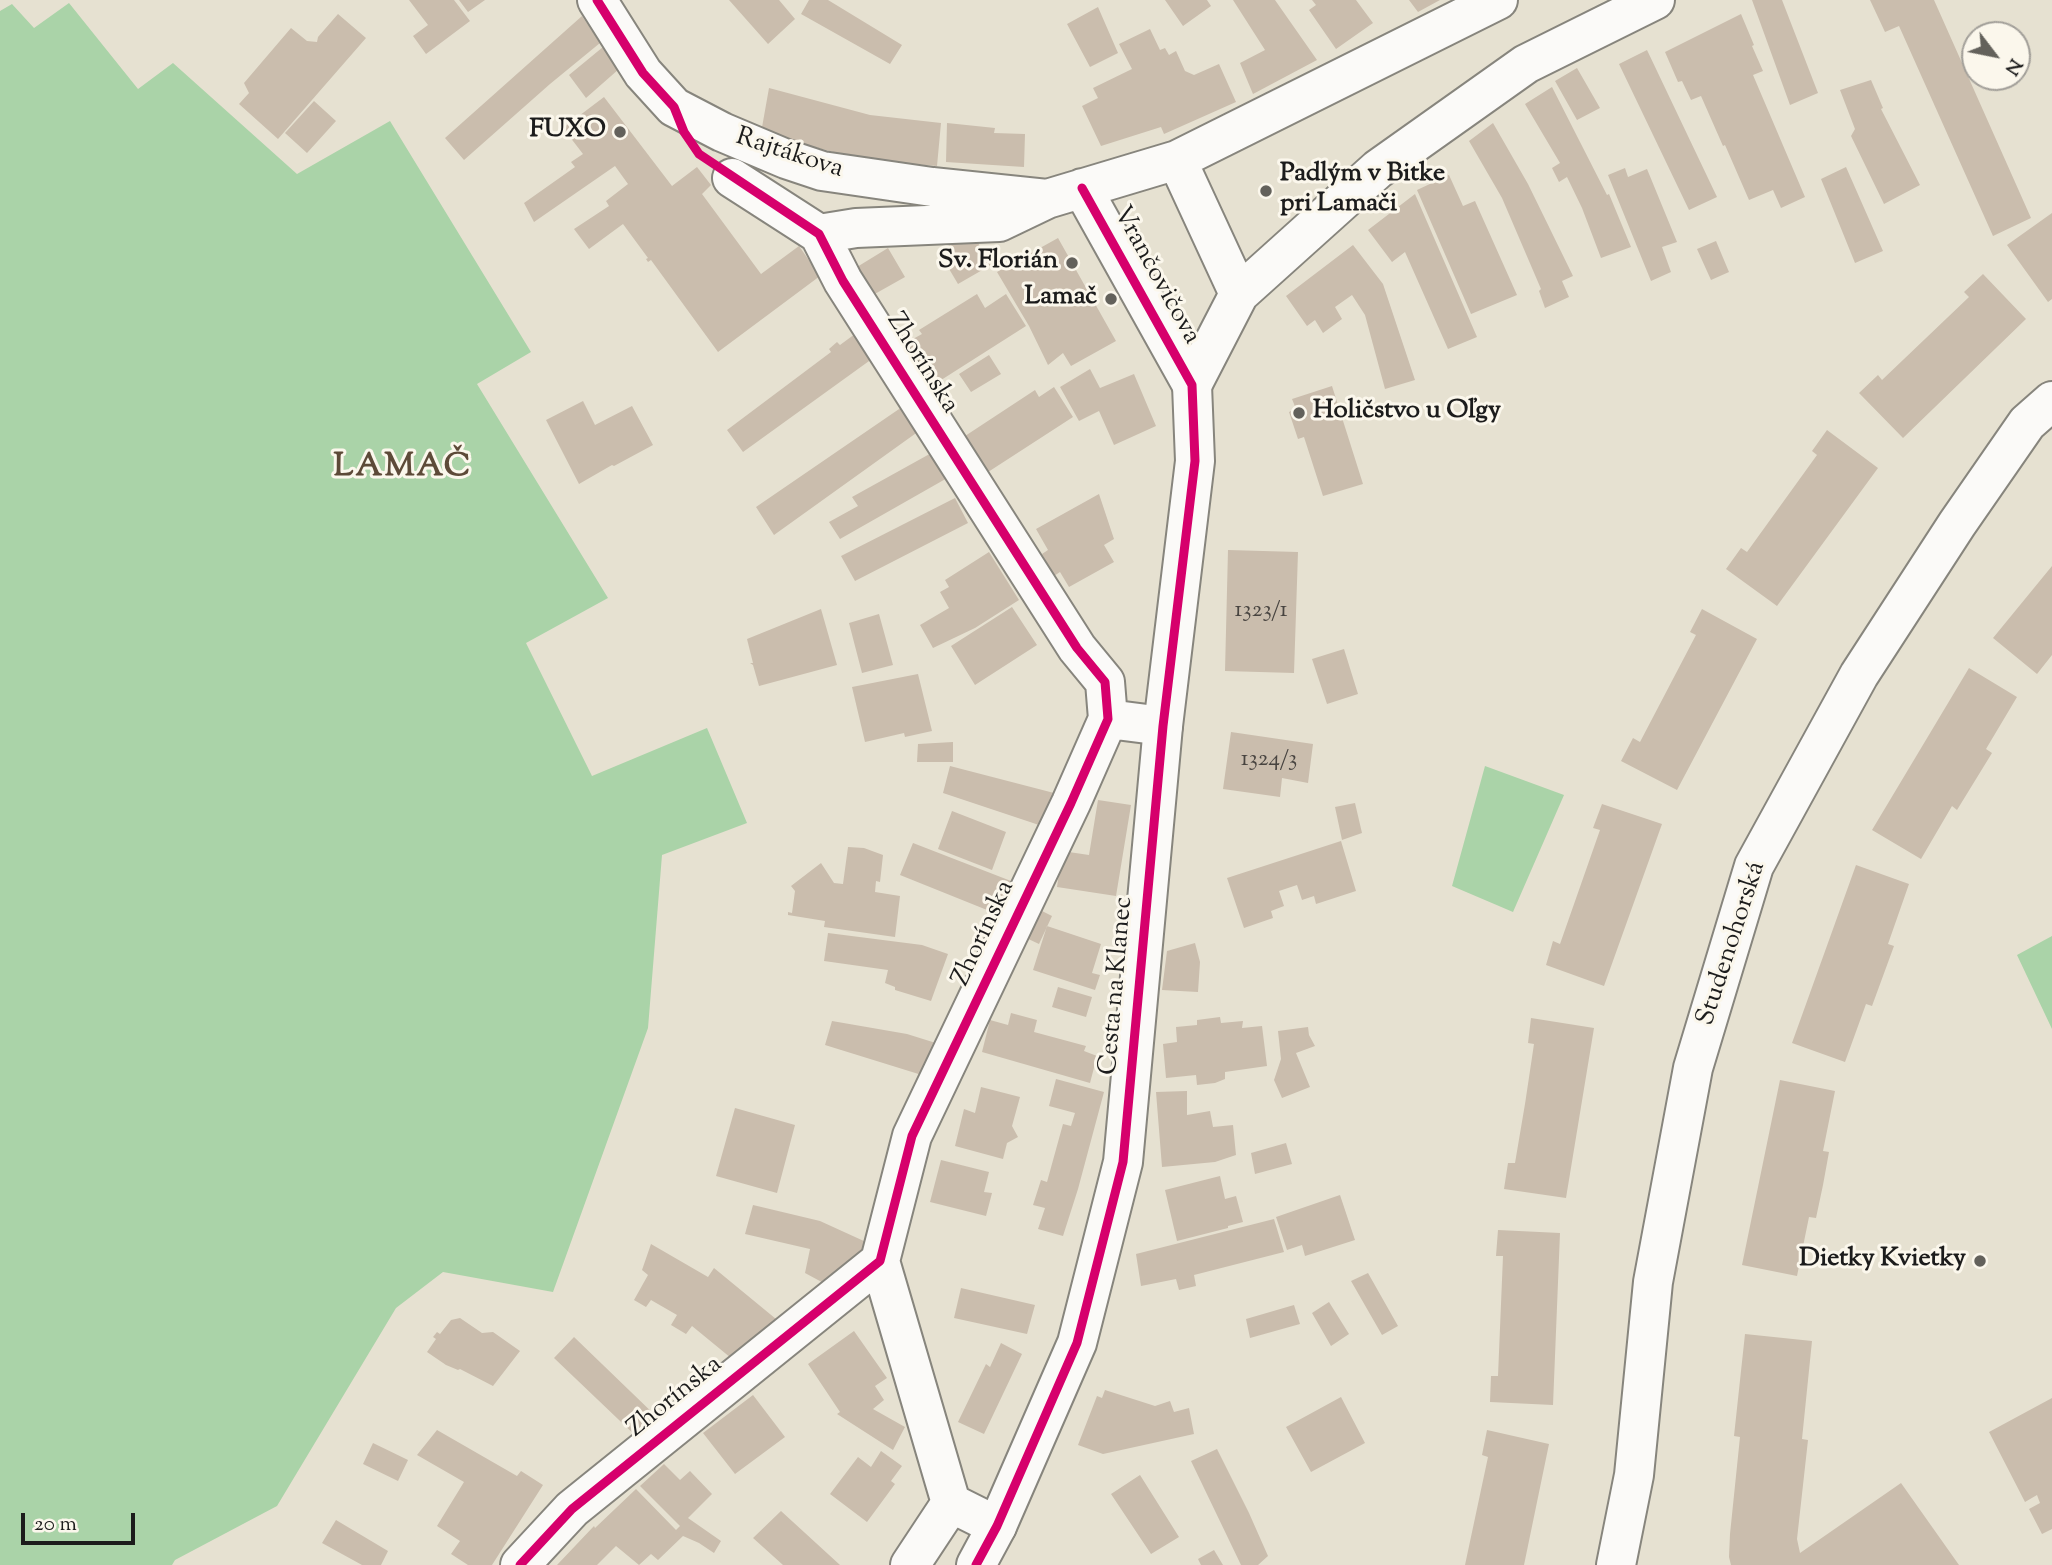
<!DOCTYPE html>
<html>
<head>
<meta charset="utf-8">
<style>
	body { margin:0 }
	#map { position:relative; width:2052px; height:1565px; overflow:hidden; background:#e6e1d1; font-family:"Sorts Mill Goudy",serif }
	canvas { display:block }
	.north { position:absolute; left:1961px; top:21px; width:70px; height:70px; box-sizing:border-box; background:#fbf7ec; border:2px solid #a29f99; border-radius:50%; rotate:122deg; font-size:19px; font-weight:700; line-height:28px; text-align:center; color:#1c1c1c }
	.north::after { content:''; display:block; margin:auto; width:24px; height:32px; background:#63615b; clip-path:polygon(50% 0,100% 100%,50% 72%,0 100%) }
	.scale { position:absolute; left:21px; top:1513px; width:114px; height:32px; box-sizing:border-box; border:4px solid #1c1c1c; border-top:0; padding-left:9px; font-size:21px; line-height:24px; white-space:nowrap; color:#1c1c1c; -webkit-text-stroke:5px #fbf7ec; paint-order:stroke }
</style>
</head>
<body>
<div id="map">
<canvas width="2052" height="1565"></canvas>
<div class="north">N</div>
<div class="scale">20 m</div>
</div>
<script>
const g = document.querySelector('canvas').getContext('2d');
g.lineJoin = 'round';
function fillPath(path, color) { g.fillStyle = color; g.fill(path, 'evenodd'); }
const toPath = rows => new Path2D(rows.map(r => 'M' + r).join(''));
function stroke(path, color, width, dash) { g.strokeStyle = color; g.lineWidth = width; g.lineCap = dash ? 'butt' : 'round'; g.setLineDash(dash || []); g.stroke(path); }
function drawText(font, color, halo, rows, align = 'center') {
  g.font = font + ' "Sorts Mill Goudy",serif'; g.lineWidth = 6; g.setLineDash([]); g.textBaseline = 'middle'; g.strokeStyle = halo; g.fillStyle = color; for (const [text, x, y, turn = 0] of rows) {
    g.save(); g.translate(x, y); g.rotate((+turn || 0) * Math.PI / 180); g.textAlign = isNaN(turn) ? turn : align; if (halo) g.strokeText(text, 0, 0); g.fillText(text, 0, 0); g.restore();
  }
}
fillPath(toPath([
	[69,3,138,89,173,63,297,174,390,121,531,352,477,384,608,598,526,643,592,776,707,728,747,823,662,855,648,1028,553,1292,443,1272,396,1308,277,1506,175,1560,172,1565,0,1565,0,11,12,4,34,28],
	[1485,766,1564,795,1513,912,1452,886],
	[2052,936,2052,1029,2017,955]
]), '#aad3a8');
fillPath(toPath([
	[409,0,454,0,470,21,426,54,413,36,428,25],
	[459,0,485,0,468,12],
	[729,0,779,0,795,19,768,44],
	[809,0,828,0,902,45,890,64,801,14],
	[1165,0,1207,0,1211,6,1183,26],
	[1233,0,1275,0,1317,60,1253,94,1240,63,1265,50],
	[1312,0,1356,0,1373,23,1336,49,1309,10,1316,5],
	[1409,0,1440,0,1418,12],
	[1752,0,1782,0,1818,93,1790,105],
	[1870,0,1934,0,2031,218,1993,236,1899,26,1885,32],
	[1098,7,1118,53,1090,67,1067,24],
	[338,14,366,38,278,139,239,104,249,93,244,83,291,28,307,41,317,42,318,37],
	[1741,14,1754,45,1752,46,1763,71,1753,75,1805,197,1781,208,1773,190,1749,200,1725,145,1723,146,1701,96,1691,100,1682,81,1678,82,1665,52],
	[582,16,600,43,550,84,464,160,445,138],
	[1150,29,1160,50,1165,48,1169,55,1176,51,1185,71,1194,75,1219,64,1236,102,1164,134,1161,127,1101,146,1082,106,1098,98,1093,88,1132,69,1119,44],
	[603,47,619,69,586,98,569,75],
	[1647,50,1717,197,1689,210,1619,64],
	[1577,68,1600,108,1577,120,1555,81],
	[1871,80,1883,108,1881,109,1920,185,1884,204,1851,136,1855,129,1840,90],
	[1552,87,1607,195,1609,194,1631,247,1601,258,1582,208,1567,177,1559,182,1552,168,1560,163,1525,104],
	[769,88,870,115,941,123,937,166,864,160,761,133],
	[604,97,672,186,697,167,711,185,702,194,761,274,799,246,820,276,718,352,651,260,648,262,646,259,648,258,623,224,589,249,574,229,609,206,606,201,628,184,615,166,534,222,524,203,575,167,571,162,583,154,563,128],
	[314,101,336,121,307,153,285,133],
	[947,123,995,128,994,133,1025,134,1024,167,946,162],
	[1493,123,1528,184,1573,276,1562,281,1569,297,1545,308,1539,291,1541,289,1502,198,1469,141],
	[1846,167,1883,251,1855,263,1821,179],
	[1625,168,1628,177,1647,169,1677,242,1662,247,1671,272,1651,281,1608,175],
	[1449,175,1463,206,1475,201,1517,295,1471,314,1417,190],
	[1415,194,1477,337,1448,349,1405,252,1392,262,1368,230],
	[2052,213,2052,299,2048,302,2007,245],
	[971,231,991,265,958,284,939,252],
	[1058,238,1116,341,1071,366,1063,353,1048,365,1029,326,997,272],
	[1716,241,1729,272,1711,280,1697,249],
	[1353,245,1383,284,1415,380,1385,389,1365,315,1352,295,1335,307,1342,319,1323,333,1315,320,1307,326,1286,296],
	[888,248,905,277,873,295,857,267],
	[1983,274,2026,319,1903,438,1859,393,1878,375,1882,380,1969,297,1964,292],
	[977,294,985,308,1006,294,1026,326,927,389,902,345,922,334,919,330],
	[859,331,876,356,743,452,727,430,831,352,829,349,837,342,840,345],
	[989,355,1001,374,971,392,959,374],
	[1090,369,1100,388,1134,374,1156,426,1114,445,1099,411,1079,421,1060,387],
	[1332,386,1363,484,1323,496,1304,437,1298,439,1289,412,1296,409,1292,399],
	[1054,387,1073,417,985,474,962,438,1035,390,1039,397],
	[583,401,595,425,632,406,653,445,614,466,612,465,579,484,546,420],
	[902,407,919,431,774,535,756,507],
	[1827,430,1878,468,1777,606,1726,569,1741,548,1747,552,1817,455,1812,451],
	[935,451,949,477,840,539,829,522,858,506,852,497],
	[1099,494,1114,539,1104,545,1114,562,1069,587,1060,572,1054,576,1042,554,1048,550,1036,529],
	[955,498,968,523,855,581,841,556],
	[1228,550,1298,552,1294,673,1225,671],
	[989,552,1019,600,975,628,933,648,920,625,949,608,940,592,949,587,945,580],
	[2052,566,2052,655,2037,674,1993,638],
	[1012,607,1037,645,975,685,951,646],
	[821,609,837,665,759,686,753,665,750,663,753,663,747,639],
	[1702,609,1757,639,1677,790,1621,761,1633,738,1640,742,1696,635,1690,632],
	[879,614,893,665,862,673,849,623],
	[1344,649,1358,694,1327,704,1312,659],
	[1969,668,2017,697,1986,749,1992,753,1957,810,1952,806,1921,859,1872,830],
	[918,674,932,731,905,737,904,733,865,742,852,687],
	[1231,732,1313,744,1308,783,1282,778,1280,797,1223,789],
	[953,742,953,762,917,762,918,744],
	[950,766,1054,793,1042,826,943,793],
	[1098,800,1131,805,1116,896,1057,887,1062,851,1089,855],
	[1355,803,1362,833,1342,840,1335,807],
	[1602,804,1662,824,1604,986,1546,965,1553,941,1560,944,1600,830,1593,828],
	[952,811,1006,832,992,870,938,849],
	[1341,841,1356,891,1316,904,1314,896,1302,900,1297,885,1279,891,1284,906,1271,911,1273,918,1244,928,1227,878],
	[913,843,1011,881,997,914,900,875],
	[848,847,864,848,883,855,880,882,876,881,875,892,900,896,895,937,824,927,825,921,788,915,788,912,792,913,795,891,791,886,821,863,834,883,843,884],
	[1856,865,1909,884,1888,944,1894,946,1872,1006,1866,1004,1845,1062,1792,1043],
	[1036,908,1052,916,1039,944,1022,936],
	[1047,926,1101,944,1092,973,1100,975,1095,990,1033,970],
	[828,933,922,945,948,954,931,1001,895,990,895,987,885,983,888,970,824,961],
	[1195,943,1200,962,1198,992,1162,990,1167,951],
	[1058,987,1092,997,1086,1017,1052,1007],
	[1011,1013,1037,1020,1034,1032,1086,1046,1084,1051,1097,1056,1090,1083,982,1052,990,1020,1008,1025],
	[1220,1017,1221,1023,1243,1021,1242,1028,1262,1026,1267,1066,1225,1072,1225,1079,1215,1083,1197,1085,1196,1075,1166,1078,1163,1044,1177,1042,1176,1027,1197,1025,1197,1020],
	[1531,1018,1594,1028,1566,1198,1504,1189,1508,1163,1515,1163,1525,1104,1534,1044,1528,1043],
	[832,1021,907,1034,939,1044,925,1076,825,1045],
	[1308,1027,1309,1035,1315,1046,1296,1053,1310,1087,1282,1098,1274,1080,1281,1059,1278,1031],
	[1056,1079,1104,1092,1078,1189,1063,1236,1038,1229,1045,1208,1033,1205,1041,1180,1047,1182,1063,1124,1071,1126,1075,1113,1049,1106],
	[1780,1080,1835,1091,1823,1151,1829,1152,1823,1185,1816,1218,1809,1217,1797,1276,1742,1265],
	[981,1087,1020,1097,1012,1126,1018,1137,1007,1143,1003,1159,955,1146,964,1109,975,1113],
	[1187,1091,1187,1115,1210,1111,1213,1127,1233,1125,1236,1155,1215,1162,1162,1167,1156,1092],
	[735,1108,795,1125,777,1193,716,1176],
	[1286,1143,1292,1164,1255,1174,1251,1153],
	[941,1160,989,1172,984,1192,992,1193,986,1216,930,1202],
	[1220,1176,1225,1199,1236,1196,1243,1222,1228,1226,1228,1228,1177,1241,1165,1190],
	[1340,1195,1355,1240,1305,1256,1302,1245,1287,1250,1276,1217],
	[753,1205,820,1221,866,1242,853,1270,831,1287,805,1273,810,1249,745,1234],
	[1274,1219,1284,1252,1194,1275,1196,1286,1179,1290,1176,1279,1141,1286,1136,1254],
	[1498,1230,1560,1233,1553,1405,1490,1402,1491,1376,1498,1376,1503,1256,1496,1256],
	[651,1244,708,1277,714,1268,776,1319,757,1342,742,1367,692,1326,686,1334,671,1325,677,1315,651,1300,646,1307,634,1300,648,1275,642,1270],
	[1368,1273,1398,1326,1382,1335,1351,1281],
	[961,1288,1035,1305,1027,1334,954,1318],
	[1329,1302,1349,1334,1331,1346,1312,1313],
	[1294,1305,1300,1324,1250,1338,1246,1319],
	[460,1318,482,1333,493,1332,520,1351,493,1386,460,1369,458,1370,446,1365,427,1352,436,1339,433,1337,437,1332,440,1334,451,1320],
	[854,1331,887,1378,875,1386,884,1400,873,1409,905,1427,893,1450,837,1414,840,1412,808,1364],
	[1745,1334,1812,1341,1802,1439,1808,1440,1797,1539,1800,1553,1901,1483,1959,1565,1731,1565,1729,1557,1730,1534,1740,1437,1734,1436],
	[574,1337,659,1419,640,1440,554,1358],
	[1001,1343,1022,1354,984,1434,958,1422,986,1364,990,1367],
	[1105,1390,1155,1406,1170,1401,1174,1412,1189,1408,1194,1434,1103,1454,1078,1445,1097,1396,1102,1398],
	[753,1395,785,1437,735,1474,703,1433],
	[1341,1397,1365,1443,1311,1472,1286,1427],
	[2052,1398,2052,1529,2042,1534,2029,1509,2040,1503,2037,1495,2025,1502,1989,1432],
	[437,1430,517,1476,521,1471,543,1485,492,1565,468,1565,451,1554,460,1541,437,1526,464,1482,417,1455],
	[1487,1430,1549,1444,1524,1565,1465,1565,1488,1457,1482,1455],
	[373,1443,408,1460,398,1481,363,1464],
	[1217,1449,1249,1513,1268,1556,1258,1565,1241,1565,1191,1461],
	[881,1451,902,1466,891,1481,895,1484,867,1522,830,1494,858,1457,871,1467],
	[664,1464,680,1480,690,1471,712,1494,688,1518,721,1541,714,1553,699,1543,683,1536,658,1560,651,1554,639,1565,616,1546,597,1565,557,1565,594,1526,595,1528,636,1489,676,1530,680,1526,640,1486],
	[1140,1475,1179,1537,1151,1554,1111,1494],
	[781,1511,840,1565,783,1565,753,1538],
	[336,1520,388,1551,381,1565,362,1565,322,1543],
	[1214,1550,1223,1565,1201,1565,1198,1559]
]), '#cabdad');
const street = toPath([
	[597,0,643,73,674,107,722,132,786,159,822,171,932,187,1047,199,1177,160,1498,0],
	[1177,160,1239,294],
	[732,178,819,234,856,228,999,222,1047,199],
	[1082,188,1192,385],
	[1192,385,1239,294,1378,169,1526,64,1655,0],
	[1108,719,1163,726],
	[880,1261,951,1503,997,1526],
	[520,1565,572,1509,880,1261,912,1136,1071,803,1108,719,1105,682,1077,648,843,281,819,234],
	[910,1565,951,1503],
	[1616,1565,1634,1475,1653,1282,1693,1068,1754,866,1859,675,1957,524,2027,423,2052,401]
]);
const secondary = toPath([
	[976,1565,997,1526,1077,1343,1123,1162,1163,726,1195,461,1192,385]
]);
stroke(street, '#87857d', 42);
stroke(secondary, '#87857d', 42);
stroke(street, '#fbfaf8', 38);
stroke(secondary, '#fbfaf8', 38);
stroke(toPath([
	[520,1565,572,1509,880,1261,912,1136,1071,803,1108,719,1105,682,1077,648,843,281,819,234,699,154,684,132,674,107,643,73,597,0],
	[976,1565,997,1526,1077,1343,1123,1162,1163,726,1195,461,1192,385,1082,188]
]), '#d6006c', 9);
for (const [x, y, r, color] of [
	[620,132,7,"#63615b"],
	[1266,191,7,"#63615b"],
	[1072,263,7,"#63615b"],
	[1111,299,7,"#63615b"],
	[1299,413,7,"#63615b"],
	[1980,1261,7,"#63615b"]
]) { const dot = new Path2D(); dot.arc(x, y, r, 0, 2 * Math.PI); g.fillStyle = color; g.fill(dot); stroke(dot, '#fbf7ec', 2.5); }
drawText('23px', '#484440', null, [
	["1323/1",1261,612],
	["1324/3",1269,761]
]);
drawText('bold 26px', '#1c1c1c', '#fbf7ec', [
	["FUXO",606,132],
	["Padlým v Bitke",1280,176,"left"],
	["pri Lamači",1280,206,"left"],
	["Sv. Florián",1058,263],
	["Lamač",1097,299],
	["Holičstvo u Oľgy",1313,413,"left"],
	["Dietky Kvietky",1966,1261]
], 'right');
drawText('26px', '#1c1c1c', '#fbf7ec', [
	["Rajtákova",789,155,18],
	["Vrančovičova",1155,276,61],
	["Zhorínska",921,364,58],
	["Zhorínska",985,934,-65],
	["Studenohorská",1733,944,-72],
	["Cesta na Klanec",1118,986,-85],
	["Zhorínska",676,1398,-39]
]);
g.letterSpacing = '2px';
drawText('bold 33px', '#5d4a38', '#fbf7ec', [
	["LAMAČ",403,469]
]);
g.letterSpacing = '0px';
</script>
</body>
</html>
